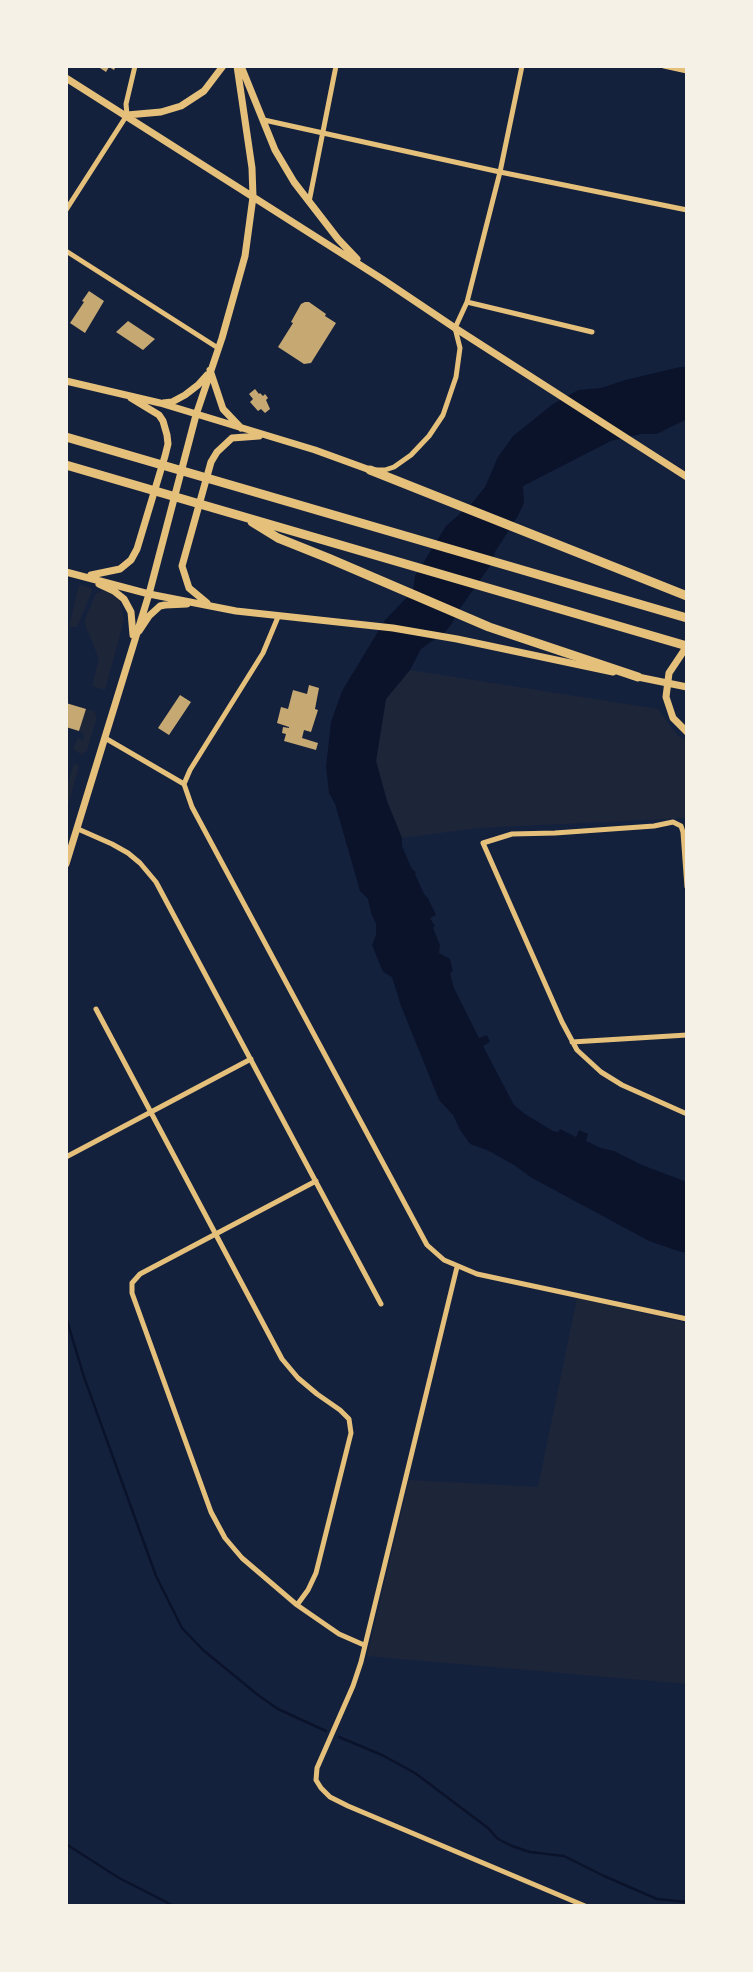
<!DOCTYPE html>
<html>
<head>
<meta charset="utf-8">
<style>
	body { margin:0 }
	#map { position:relative; width:753px; height:1972px; overflow:hidden; background:#14213d; font-family:"Times New Roman",serif }
	canvas { display:block }
	.frame { position:absolute; inset:0; border:68px solid #f6f1e7; pointer-events:none }
</style>
</head>
<body>
<div id="map">
<canvas width="753" height="1972"></canvas>
<div class="frame"></div>
</div>
<script>
const g = document.querySelector('canvas').getContext('2d');
g.lineJoin = 'round';
function fillPath(path, color) { g.fillStyle = color; g.fill(path, 'evenodd'); }
const toPath = rows => new Path2D(rows.map(r => 'M' + r).join(''));
function stroke(path, color, width, dash) { g.strokeStyle = color; g.lineWidth = width; g.lineCap = dash ? 'butt' : 'round'; g.setLineDash(dash || []); g.stroke(path); }
fillPath(toPath([
	[79,585,91,588,92,591,77,627,69,627],
	[101,590,112,594,119,600,124,620,105,690,92,686,99,659,84,622,96,593,100,593],
	[410,670,658,709,678,736,687,741,687,818,478,828,402,838,387,801,376,761,386,699],
	[86,709,94,711,97,717,87,751,83,753,82,755,73,749,78,737,83,741,84,735,79,730],
	[74,763,79,766,67,809,66,789],
	[577,1298,687,1323,687,1684,367,1656,409,1480,538,1487]
]), '#1d2539');
fillPath(toPath([
	[680,367,687,367,687,419,657,434,641,434,611,441,523,486,524,503,518,516,495,552,492,563,459,610,451,625,444,633,421,649,410,670,386,699,376,761,387,801,402,838,402,846,412,869,416,872,415,874,424,894,428,898,436,915,430,918,435,926,433,928,440,945,439,953,450,959,453,971,450,973,454,988,479,1038,487,1035,490,1042,483,1046,514,1105,525,1114,553,1131,558,1132,560,1129,576,1137,579,1130,588,1134,586,1141,601,1148,614,1151,642,1165,687,1182,687,1253,678,1251,649,1241,532,1178,514,1165,487,1150,470,1144,460,1130,453,1115,439,1100,401,1006,392,977,383,972,372,945,376,935,376,924,371,913,368,899,360,891,335,804,329,793,326,767,331,722,342,691,385,620,413,591,415,576,446,526,472,503,485,487,498,457,513,436,553,404,578,390,601,388,625,380]
]), '#0b132b');
stroke(toPath([
	[66,1317,84,1377,156,1576,182,1628,203,1650,258,1695,278,1709,326,1731],
	[339,1737,382,1755,415,1773,488,1828,498,1839,512,1846,530,1852,564,1856,604,1876,657,1899,687,1902],
	[66,1844,119,1878,174,1906]
]), '#0b132b', 2.5);
fillPath(toPath([
	[97,66,116,66,114,70,109,67,106,72],
	[89,291,104,301,85,333,70,323,84,302,82,301],
	[305,302,309,302,326,314,325,316,336,323,311,363,304,364,278,347,293,323,291,322,301,304],
	[128,321,155,339,143,350,116,332],
	[255,389,259,394,260,393,263,396,265,394,268,398,266,400,270,409,265,413,261,409,258,411,250,402,253,399,249,394],
	[309,685,319,688,315,709,318,710,311,732,304,730,302,738,318,743,316,750,284,741,286,734,282,733,283,727,289,728,289,727,277,723,281,707,288,709,293,690,307,694],
	[180,695,191,702,169,735,158,728],
	[66,703,86,709,79,731,66,727]
]), '#c6a872');
stroke(toPath([
	[664,66,687,71],
	[264,120,500,172,687,210],
	[309,202,336,66],
	[66,210,127,115,126,104,135,66],
	[66,251,218,348],
	[467,302,592,332],
	[375,470,385,470,394,467,411,455,429,436,443,415,456,377,460,348,455,328,467,302,500,172,522,66],
	[278,617,263,653,190,770,184,784,192,807,427,1245,444,1260,477,1274,687,1319],
	[105,738,184,784],
	[78,829,112,844,128,853,140,863,156,882,381,1304],
	[687,887,683,832,681,826,673,822,654,826,555,833,512,834,483,843,562,1022,577,1050,601,1072,622,1085,687,1114],
	[96,1009,282,1359,298,1378,317,1394,340,1410,349,1419,351,1433,316,1573,308,1590,297,1605],
	[572,1042,687,1035],
	[66,1157,251,1059],
	[316,1181,140,1274,132,1283,132,1293,211,1512,225,1538,242,1558,297,1605,339,1634,364,1645],
	[457,1267,361,1662,353,1686,317,1768,316,1780,321,1788,330,1797,348,1806,585,1906]
]), '#e5c07b', 5);
stroke(toPath([
	[241,66,275,150,294,182,338,239,357,259],
	[66,78,382,279,455,328,687,477],
	[127,115,161,112,181,106,204,91,223,66],
	[210,370,223,409,241,428],
	[66,381,160,403,315,450,370,470],
	[163,403,172,402,185,395,198,385,207,375],
	[66,572,149,594,236,611,393,628,457,639,613,672],
	[91,575,120,569,131,560,137,549,165,456,168,444,167,435,163,421,159,415,131,398],
	[99,584,114,591,124,599,131,612,133,635],
	[207,603,189,588,182,566,211,462,217,452,232,438,259,436],
	[139,631,149,616,160,606,165,605,187,604],
	[687,646,669,673,666,697,673,718,687,732],
	[633,676,687,687],
	[66,864,149,594,196,415,222,338,245,256,253,197,252,168,237,66]
]), '#e5c07b', 7);
stroke(toPath([
	[66,437,687,618],
	[66,465,687,646],
	[370,470,687,596],
	[252,522,278,538,328,558,489,627,638,677]
]), '#e5c07b', 9);
</script>
</body>
</html>
